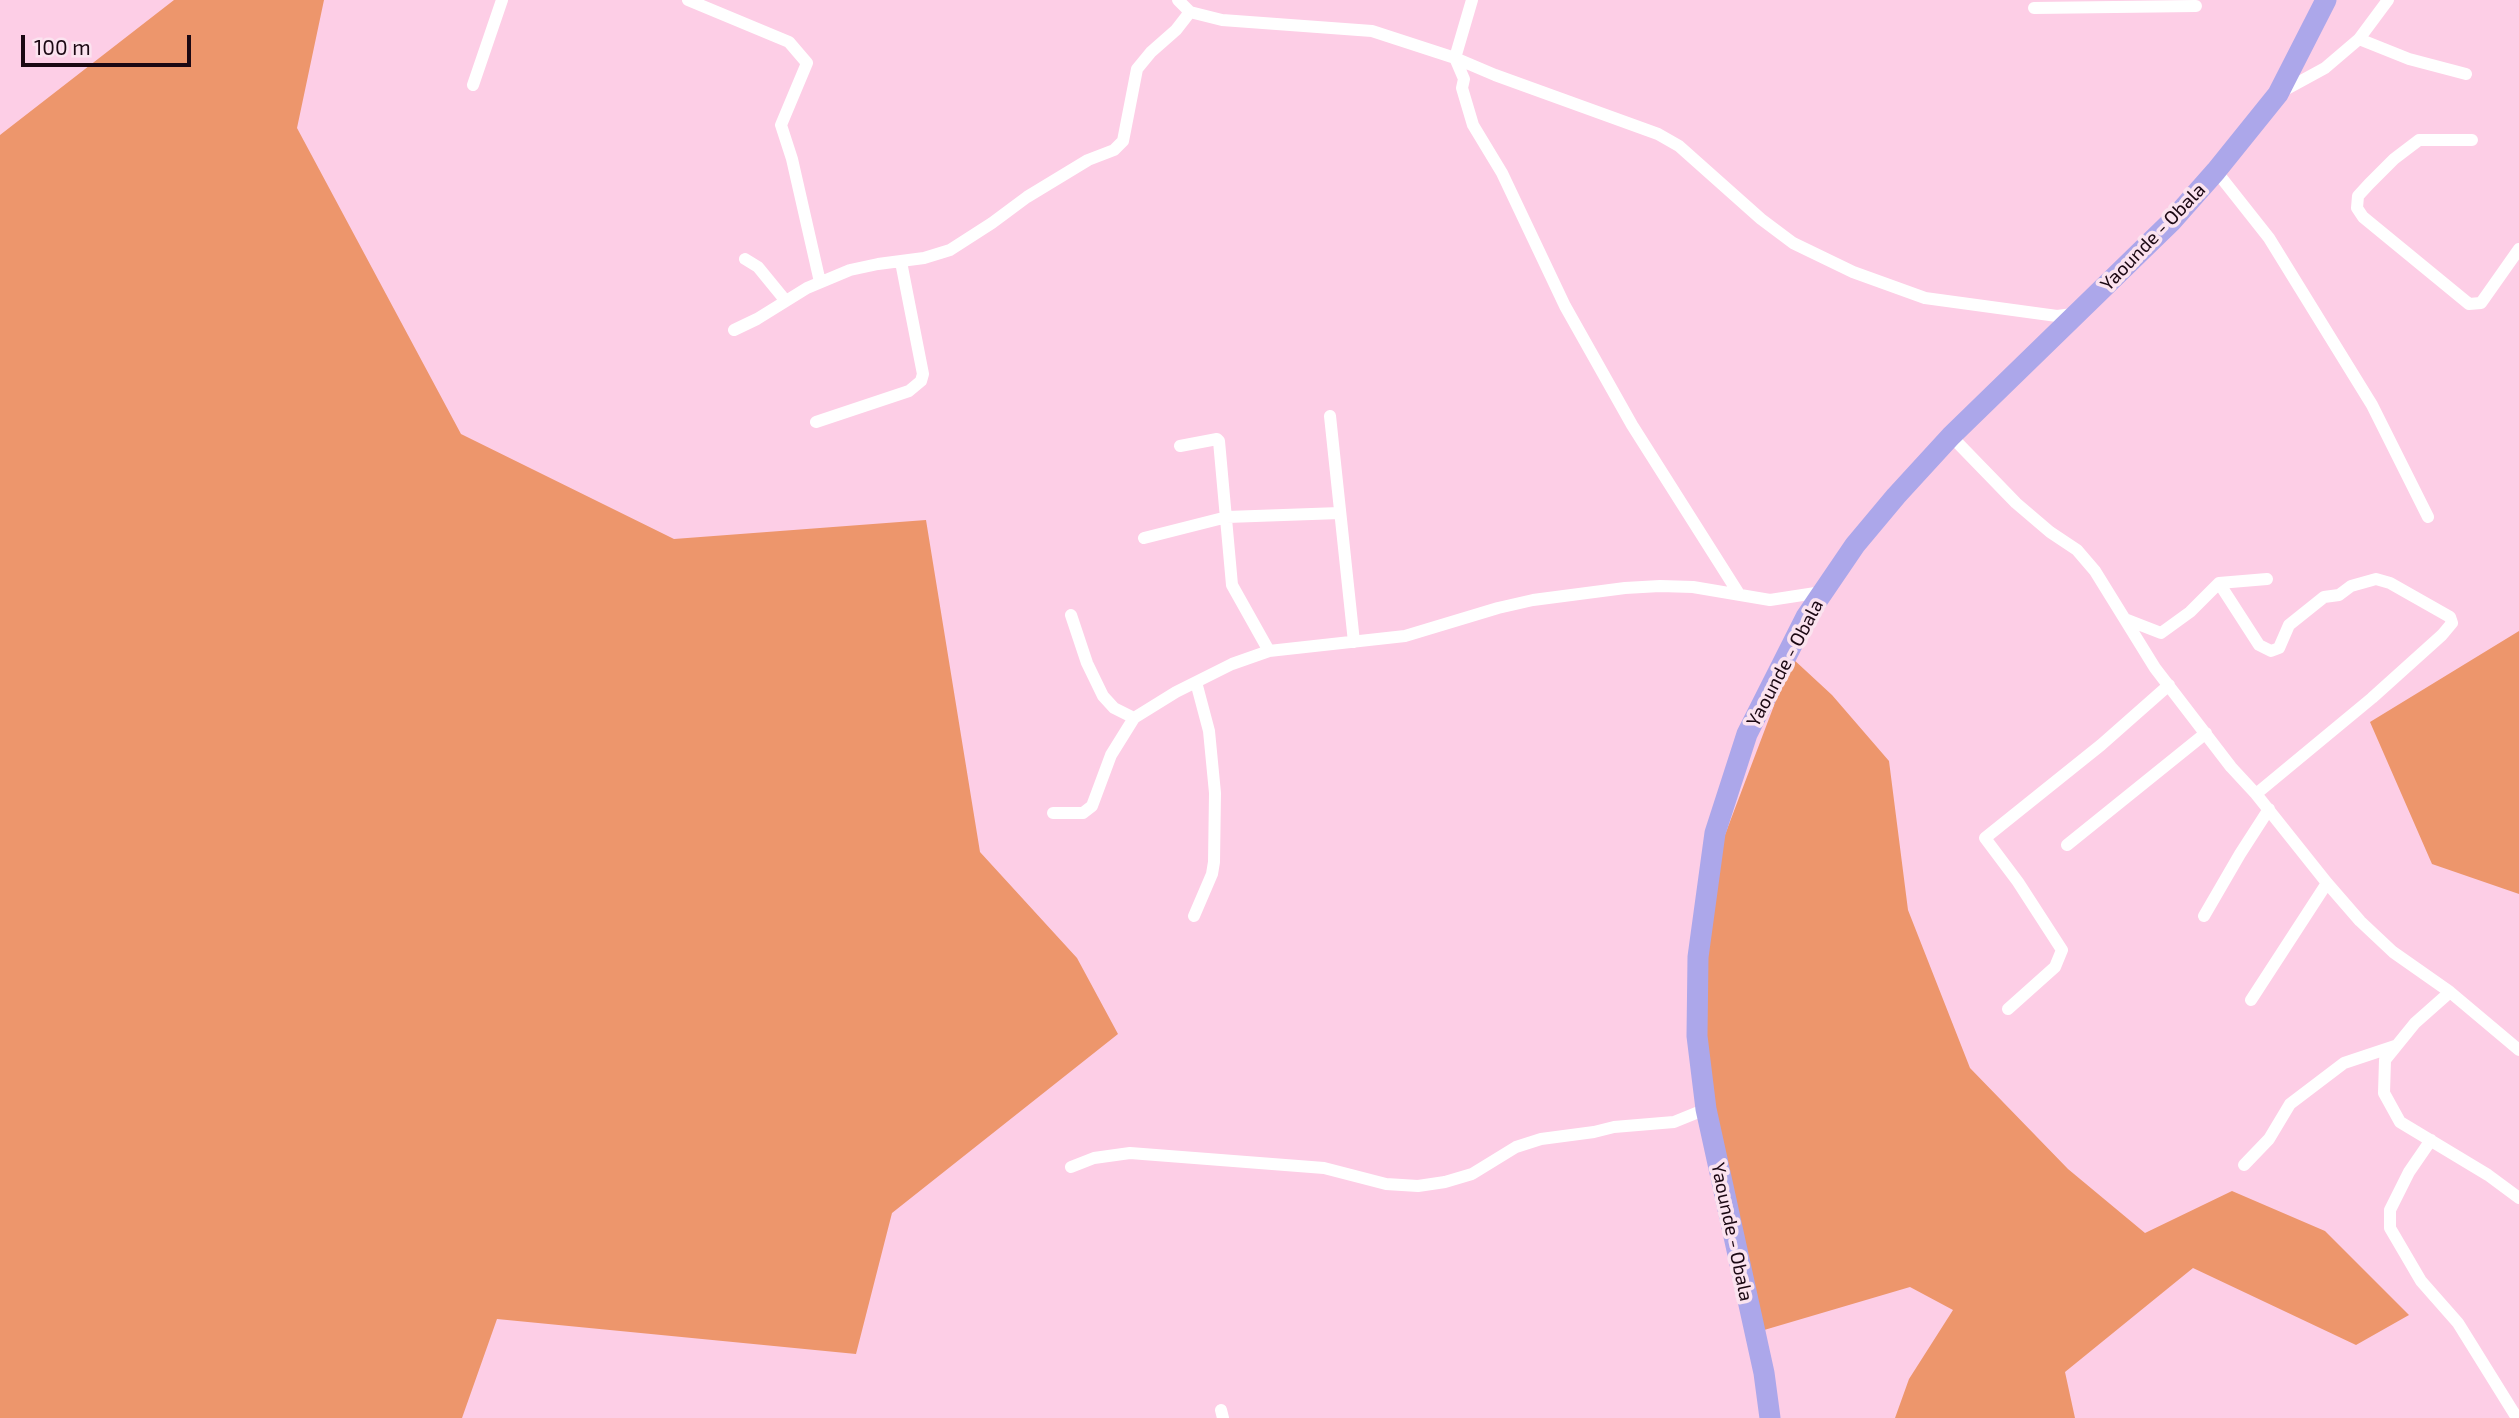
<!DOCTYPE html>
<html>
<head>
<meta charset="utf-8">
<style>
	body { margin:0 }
	#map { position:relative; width:2519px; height:1418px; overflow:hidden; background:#fdcee6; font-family:"Exo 2",sans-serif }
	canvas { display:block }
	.scale { position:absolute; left:21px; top:35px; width:170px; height:32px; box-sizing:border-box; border:4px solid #1b0813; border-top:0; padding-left:9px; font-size:21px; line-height:24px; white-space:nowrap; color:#1b0813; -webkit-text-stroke:5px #fbe3ef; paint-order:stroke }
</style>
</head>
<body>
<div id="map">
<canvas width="2519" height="1418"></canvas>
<div class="scale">100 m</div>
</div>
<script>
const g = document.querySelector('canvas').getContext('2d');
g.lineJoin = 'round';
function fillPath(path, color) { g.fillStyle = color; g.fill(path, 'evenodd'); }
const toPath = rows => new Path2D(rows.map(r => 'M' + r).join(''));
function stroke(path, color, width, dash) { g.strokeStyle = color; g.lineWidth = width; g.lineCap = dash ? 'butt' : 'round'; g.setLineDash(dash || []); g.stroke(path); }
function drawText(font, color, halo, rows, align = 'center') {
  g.font = font + ' "Exo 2",sans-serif'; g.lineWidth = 7; g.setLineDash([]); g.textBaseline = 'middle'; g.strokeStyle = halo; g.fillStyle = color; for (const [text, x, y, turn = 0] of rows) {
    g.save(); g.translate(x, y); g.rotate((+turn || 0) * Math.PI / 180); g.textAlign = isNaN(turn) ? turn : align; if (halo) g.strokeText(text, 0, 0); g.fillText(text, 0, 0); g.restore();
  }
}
fillPath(toPath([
	[174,0,324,0,297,128,461,434,674,539,926,520,980,852,1077,958,1118,1034,892,1213,856,1354,497,1319,462,1418,0,1418,0,135],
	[2519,631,2519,894,2432,864,2370,722],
	[1792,658,1832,695,1889,761,1908,910,1970,1068,2068,1169,2145,1233,2232,1191,2325,1231,2409,1315,2356,1345,2193,1268,2065,1372,2075,1418,1895,1418,1909,1379,1953,1310,1910,1287,1754,1333,1708,1128,1704,963,1723,840]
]), '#ed966c');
stroke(toPath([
	[688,0,789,42,807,63,781,125,792,159,820,282],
	[1178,0,1190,12,1222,20,1372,31,1455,58,1495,75,1658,134,1679,146,1761,219,1793,243,1853,272,1925,298,2057,316,2073,314],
	[1472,0,1455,58,1464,79,1462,88,1473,125,1502,173,1565,306,1632,425,1739,594],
	[2034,8,2196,6],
	[2359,39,2409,59,2466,74],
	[473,85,502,0],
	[2281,92,2325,68,2359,39,2388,0],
	[2472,140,2419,140,2394,159,2369,184,2358,196,2357,208,2363,217,2469,304,2481,303,2519,249],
	[2216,171,2269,238,2372,405,2428,517],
	[745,259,758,267,785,300],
	[734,330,757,319,807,288,850,270,878,264,924,258,950,250,992,223,1027,197,1088,160,1114,150,1123,141,1137,69,1151,52,1176,30,1190,12],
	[1330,416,1354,642],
	[816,422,909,391,921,381,923,374,901,262],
	[1951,436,2016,503,2050,532,2077,550,2095,571,2155,668,2231,767,2256,794,2327,883,2360,921,2393,952,2450,992,2519,1050],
	[1180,446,1217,439,1219,441,1232,585,1269,651],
	[1144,538,1227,517,1340,513],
	[2219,583,2259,645,2271,651,2279,648,2289,625,2324,597,2339,595,2351,586,2376,579,2390,583,2450,617,2452,623,2442,635,2372,698,2256,794],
	[1071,615,1087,663,1103,696,1114,708,1134,718],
	[2125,619,2161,633,2190,612,2219,583,2267,579],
	[1053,813,1083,813,1092,806,1111,755,1134,718,1176,692,1232,664,1269,651,1405,636,1498,608,1533,600,1625,588,1660,586,1693,587,1770,600,1822,592],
	[2067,845,2206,733],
	[1194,916,1212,874,1214,862,1215,793,1209,731,1196,682],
	[2204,916,2240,854,2269,809],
	[2450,992,2415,1023,2385,1060,2384,1093,2400,1122,2488,1175,2519,1198],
	[2251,1000,2327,883],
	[2008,1009,2055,967,2062,950,2018,882,1985,838,2101,745,2169,685],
	[2431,1140,2409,1172,2390,1210,2390,1228,2421,1281,2458,1323,2517,1418],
	[2244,1165,2269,1139,2290,1104,2344,1063,2395,1046],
	[1071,1167,1094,1158,1130,1153,1324,1168,1386,1184,1418,1186,1445,1182,1472,1174,1516,1147,1541,1139,1594,1132,1614,1127,1674,1122,1706,1109],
	[1221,1410,1223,1418]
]), '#fff', 12);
stroke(toPath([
	[1770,1418,1764,1373,1706,1109,1697,1036,1698,957,1715,833,1747,734,1806,617,1855,545,1896,496,1951,436,2171,222,2216,171,2278,94,2326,0]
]), '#aca7ea', 21);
drawText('19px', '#1b0813', '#fbe3ef', [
	["Yaounde - Obala",2153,237,-46],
	["Yaounde - Obala",1785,663,-62],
	["Yaounde - Obala",1732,1232,78]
]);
</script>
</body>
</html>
